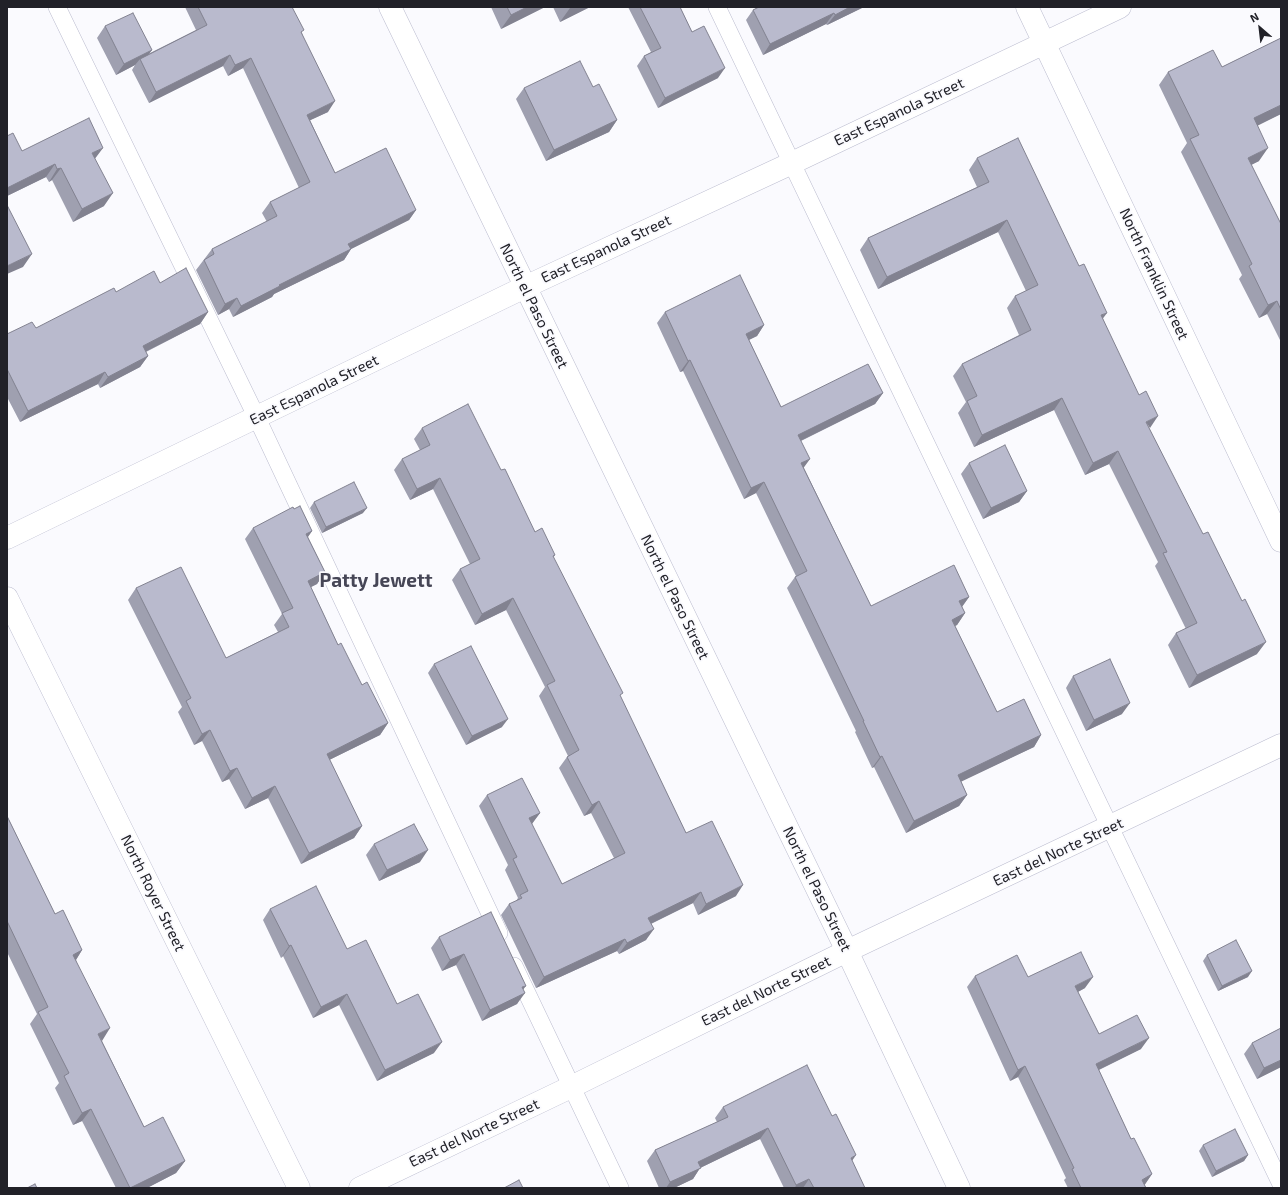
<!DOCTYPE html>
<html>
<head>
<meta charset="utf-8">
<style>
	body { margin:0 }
	#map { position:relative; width:1288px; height:1195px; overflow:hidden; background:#fafafe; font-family:"Exo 2",sans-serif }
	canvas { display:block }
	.frame { position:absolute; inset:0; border:8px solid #212128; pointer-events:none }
	.north { position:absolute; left:1240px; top:8px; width:40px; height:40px; -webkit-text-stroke:3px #fafafe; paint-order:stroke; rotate:332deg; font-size:11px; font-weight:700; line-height:16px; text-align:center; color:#212128 }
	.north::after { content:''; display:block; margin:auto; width:14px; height:18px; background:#212128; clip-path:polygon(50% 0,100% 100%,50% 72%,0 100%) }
</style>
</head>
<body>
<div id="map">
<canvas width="1288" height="1195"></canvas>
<div class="frame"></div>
<div class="north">N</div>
</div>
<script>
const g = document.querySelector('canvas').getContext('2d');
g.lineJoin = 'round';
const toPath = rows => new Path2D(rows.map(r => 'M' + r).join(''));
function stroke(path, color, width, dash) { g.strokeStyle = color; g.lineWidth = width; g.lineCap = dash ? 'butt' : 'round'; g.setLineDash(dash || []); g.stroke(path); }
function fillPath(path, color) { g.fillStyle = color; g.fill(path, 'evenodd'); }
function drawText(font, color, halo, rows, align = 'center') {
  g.font = font + ' "Exo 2",sans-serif'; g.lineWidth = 3.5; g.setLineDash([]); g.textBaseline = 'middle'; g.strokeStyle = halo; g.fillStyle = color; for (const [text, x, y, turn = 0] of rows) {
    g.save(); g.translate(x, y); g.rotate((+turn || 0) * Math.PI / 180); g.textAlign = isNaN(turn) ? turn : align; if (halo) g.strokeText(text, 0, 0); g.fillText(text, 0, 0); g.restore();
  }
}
const service = toPath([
	[57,7,257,418,499,933],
	[717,7,1281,1184],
	[514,966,620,1188]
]);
const minor = toPath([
	[1027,7,1281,541],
	[7,538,525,287,792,163,1120,7],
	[7,598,299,1188],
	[360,1188,571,1087,847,951,1281,745]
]);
const tertiary = toPath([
	[390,7,847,951,959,1188]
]);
stroke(service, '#bbbccf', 18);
stroke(minor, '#bbbccf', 23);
stroke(tertiary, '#bbbccf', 23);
stroke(service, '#fff', 17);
stroke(minor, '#fff', 22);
stroke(tertiary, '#fff', 22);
fillPath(toPath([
	[185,7,292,7,302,33,328,112,310,120,335,173,416,210,409,220,351,249,344,260,274,294,272,297,233,317,229,309,218,315,196,270,212,249,267,222,262,213,270,202,299,188,243,68,228,76,223,66,149,103,132,70,135,65,116,75,97,38,105,26,152,50,148,54,196,30],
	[491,7,545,7,501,29],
	[553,7,590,7,560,22],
	[628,7,680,7,692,32,718,78,658,108,637,66,644,56,651,52],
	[758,7,864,7,827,25,826,24,763,55,746,20,753,10],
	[1281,38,1281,114,1257,125,1259,161,1251,165,1281,224,1281,342,1267,314,1259,318,1239,279,1242,275,1181,152,1187,143,1159,85,1168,72,1222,67],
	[593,87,617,120,609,132,546,161,516,99,524,88],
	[7,136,22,151,95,159,104,206,73,222,52,180,49,182,46,177,7,196],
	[977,158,1103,319,1149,428,1257,654,1189,688,1168,645,1176,633,1186,629,1155,566,1158,562,1109,464,1085,475,1054,410,974,447,958,413,966,402,953,376,962,364,1019,335,1007,308,1015,296,1026,291,998,232,878,289,860,250,868,238,977,187,969,170],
	[160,283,208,312,200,324,146,352,148,356,140,367,100,388,98,384,20,422,7,397,7,334,36,328,116,292],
	[665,312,764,325,757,336,749,340,781,407,883,393,875,404,801,441,804,468,871,606,969,597,962,607,965,613,957,625,955,626,997,712,1041,735,1034,747,961,781,967,795,959,806,906,833,874,767,872,768,855,732,856,731,787,588,795,577,796,576,756,493,744,499,683,371,680,372,657,323],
	[422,428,501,470,535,532,555,555,553,558,686,833,736,896,698,915,693,903,651,924,646,940,619,954,617,951,536,988,501,915,509,904,516,901,518,898,505,870,508,865,479,806,487,795,540,813,531,824,562,884,614,858,591,813,584,816,559,768,567,757,568,756,539,696,545,687,506,610,475,625,452,580,460,569,470,564,433,489,410,500,394,470,402,459,420,450,414,439],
	[969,463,1027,491,1019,502,983,519,961,474],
	[314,502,363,513,322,533,310,508],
	[294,509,312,531,308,537,325,572,317,584,311,587,338,645,362,685,388,723,380,735,329,760,362,826,354,838,301,864,268,798,245,809,229,779,222,782,202,741,194,745,178,712,182,707,128,600,136,588,226,658,278,632,274,625,282,614,245,539,253,528],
	[434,664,502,727,466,745,428,673],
	[1073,676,1122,714,1086,731,1066,688],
	[7,816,55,914,82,950,76,960,102,1041,144,1127,185,1161,176,1173,147,1188,116,1188,82,1121,73,1125,55,1088,59,1083,30,1024,37,1014,7,952],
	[374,844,420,862,379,881,366,855],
	[270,909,347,949,397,1004,434,1053,377,1081,339,1005,313,1018,283,956,281,958,263,920],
	[439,937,523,989,517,1004,482,1021,456,965,442,971,431,948],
	[1207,955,1248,977,1218,991,1203,961],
	[975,976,1028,977,1085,988,1078,992,1099,1034,1141,1049,1099,1070,1131,1139,1152,1174,1144,1185,1146,1188,1068,1188,1064,1180,1066,1178,1018,1077,1010,1081,967,987],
	[1281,1028,1281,1067,1257,1079,1244,1054,1252,1043],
	[723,1107,852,1161,865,1188,784,1188,760,1139,700,1168,693,1179,674,1188,659,1188,647,1161,655,1150,717,1122,715,1118],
	[1203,1145,1248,1155,1244,1161,1212,1177,1199,1151]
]), '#9fa0b0');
fillPath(toPath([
	[527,7,545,7,501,29,511,15],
	[572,7,590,7,560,22,570,8],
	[850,7,864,7,827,25,835,15],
	[834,13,826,24,763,55,770,44],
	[152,50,144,61,140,59,135,65,116,75,124,64],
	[230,55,223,66,149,103,156,92],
	[251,58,243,68,228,76,235,65],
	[725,68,718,78,658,108,665,98],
	[335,101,328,112,300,125,307,115],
	[1281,105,1281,114,1245,132,1254,118],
	[617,120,609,132,546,161,554,150],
	[103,148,94,160,92,153],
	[1268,148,1259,161,1239,171,1248,158],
	[55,164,46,177,7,196,7,188],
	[61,168,52,180,49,182,57,169],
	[113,193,104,206,73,222,82,209],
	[416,210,409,220,351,249,344,260,274,294,272,297,233,317,241,306,279,285,348,244],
	[1007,220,998,232,878,289,887,277],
	[32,254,23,267,7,274,7,266],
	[237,298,229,309,218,315,225,304],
	[1277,301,1267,314,1259,318,1268,305],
	[208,312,200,324,135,357,143,346],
	[1107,313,1098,325,1101,315],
	[764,325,757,336,738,345,746,334],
	[148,356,140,367,100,388,108,377],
	[690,360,683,371,680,372,688,361],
	[105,372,98,384,20,422,28,411],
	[883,393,875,404,790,446,798,435],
	[1062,398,1054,410,974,447,982,435],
	[1158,416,1150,428,1146,422],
	[1118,451,1109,464,1085,475,1093,463],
	[810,459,802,470,801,463],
	[440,478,433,489,410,500,417,489],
	[764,482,756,493,744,499,751,488],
	[1027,491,1019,502,983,519,991,508],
	[367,508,363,513,322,533,326,527],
	[312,531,304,542,306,534],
	[325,572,317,584,301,592,308,581],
	[969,597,961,608,959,601],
	[513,598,506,610,475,625,482,614],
	[965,613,957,625,944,631,952,620],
	[1266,642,1257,654,1189,688,1197,675],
	[1130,703,1122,714,1086,731,1094,720],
	[508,719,502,727,466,745,472,736],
	[388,723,380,735,319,765,327,754],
	[210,730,202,741,194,745,202,734],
	[1041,735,1034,747,950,787,958,775],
	[882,756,874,767,872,768,880,757],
	[237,768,229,779,222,782,230,771],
	[275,786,268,798,245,809,252,798],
	[967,795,959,806,906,833,914,821],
	[599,801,591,813,584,816,592,805],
	[540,813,532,824,521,829,529,818],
	[362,826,354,838,301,864,309,853],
	[428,850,420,862,379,881,387,870],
	[743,885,736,896,698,915,706,904],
	[701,892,693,903,640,929,648,918],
	[654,929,646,940,619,954,627,943],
	[625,939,617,951,536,988,544,977],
	[291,945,283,956,281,958,289,946],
	[82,950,74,963,73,955],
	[464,954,456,965,442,971,450,960],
	[1252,971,1248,977,1218,991,1222,986],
	[1093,977,1085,988,1068,997,1075,986],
	[526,986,518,996,525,993,517,1004,482,1021,490,1010,522,987],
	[347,994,339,1005,313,1018,321,1007],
	[110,1028,102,1041,98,1034],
	[1149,1038,1141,1049,1088,1075,1096,1064],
	[442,1042,434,1053,377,1081,385,1070],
	[1281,1060,1281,1067,1257,1079,1264,1068],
	[1025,1066,1018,1077,1010,1081,1018,1070],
	[91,1109,82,1121,73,1125,82,1113],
	[768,1128,760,1139,700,1168,693,1179,674,1188,666,1188,670,1182,698,1162],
	[856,1155,848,1167,851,1158],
	[1248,1155,1244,1161,1212,1177,1216,1171],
	[185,1161,176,1173,147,1188,130,1188],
	[1152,1174,1144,1186,1142,1180],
	[809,1179,803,1188,795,1188,796,1185]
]), '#828290');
const building = toPath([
	[198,7,292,7,304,30,301,32,335,101,307,115,335,173,386,148,416,210,348,244,351,249,279,285,280,286,241,306,237,298,225,304,204,260,214,254,212,249,277,216,270,202,310,182,251,58,235,65,230,55,156,92,140,59,207,25,198,7],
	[507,7,527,7,511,15,507,7],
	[640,7,680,7,692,32,704,26,725,68,665,98,644,56,661,48,640,7],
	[759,7,850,7,835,15,834,13,770,44,753,10,759,7],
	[133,13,152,50,124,64,105,26,133,13],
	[1281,38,1281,105,1254,118,1268,148,1248,158,1281,224,1281,310,1277,301,1268,305,1249,266,1252,264,1190,139,1199,135,1168,72,1213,50,1222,67,1281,38],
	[580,61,593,87,599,84,617,120,554,150,524,88,580,61],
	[89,118,103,148,92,153,113,193,82,209,61,168,57,169,55,164,7,188,7,136,13,133,22,151,89,118],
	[1018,138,1079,266,1084,264,1107,313,1101,315,1139,395,1146,391,1158,416,1146,422,1203,534,1208,532,1242,601,1245,599,1266,642,1197,675,1176,633,1197,623,1163,553,1167,552,1118,451,1093,463,1062,398,982,435,967,401,977,396,962,364,1031,330,1015,296,1038,285,1007,220,887,277,868,238,989,182,977,158,1018,138],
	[7,205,32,254,7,266,7,205],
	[186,268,208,312,143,346,148,356,108,377,105,372,28,411,7,369,7,334,32,322,36,328,114,288,116,292,154,271,160,283,186,268],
	[740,275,764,325,746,334,781,407,868,364,883,393,798,435,810,459,801,463,871,606,954,565,969,597,959,601,965,613,952,620,997,712,1024,699,1041,735,958,775,967,795,914,821,882,756,880,757,863,721,864,721,795,577,807,571,764,482,751,488,690,360,688,361,665,312,740,275],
	[468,404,501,470,505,469,535,532,542,528,555,555,553,556,623,693,620,695,686,833,712,821,743,885,706,904,701,892,648,918,654,929,627,943,625,939,544,977,509,904,522,898,520,895,528,891,513,859,517,857,487,795,522,778,540,813,529,818,562,884,625,853,599,801,592,805,567,757,579,750,547,685,555,681,513,598,482,614,460,569,480,559,440,478,417,489,402,459,430,445,422,428,468,404],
	[1005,445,1027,491,991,508,969,463,1005,445],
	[354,482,367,508,326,527,314,502,354,482],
	[300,506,312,531,306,534,325,572,308,581,338,645,341,643,362,685,367,682,388,723,327,754,362,826,309,853,275,786,252,798,237,768,230,771,210,730,202,734,186,701,191,698,136,588,181,567,226,658,289,627,282,613,293,608,253,528,293,507,294,509,300,506],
	[471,646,508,719,472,736,434,664,471,646],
	[1110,659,1130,703,1094,720,1073,676,1110,659],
	[7,816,55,914,63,910,82,950,73,955,110,1028,98,1034,144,1127,163,1117,185,1161,130,1188,91,1109,82,1113,64,1076,69,1073,38,1012,48,1007,7,921,7,816],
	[414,824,428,850,387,870,374,844,414,824],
	[316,886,347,949,366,940,397,1004,418,994,442,1042,385,1070,347,994,321,1007,291,945,289,946,270,909,316,886],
	[491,912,526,986,522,987,525,993,490,1010,464,954,450,960,439,937,491,912],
	[1236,940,1252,971,1222,986,1207,955,1236,940],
	[1081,952,1093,977,1075,986,1099,1034,1137,1015,1149,1038,1096,1064,1131,1139,1134,1138,1152,1174,1142,1180,1146,1188,1081,1188,1072,1169,1074,1168,1025,1066,1018,1070,975,976,1017,955,1028,977,1081,952],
	[1281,1028,1281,1060,1264,1068,1252,1043,1281,1028],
	[807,1065,832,1116,836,1114,856,1155,851,1158,865,1188,814,1188,809,1179,796,1185,768,1128,698,1162,701,1168,670,1182,655,1150,728,1117,723,1107,807,1065],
	[1235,1129,1248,1155,1216,1171,1203,1145,1235,1129],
	[519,1180,523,1188,504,1188,519,1180],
	[35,1184,37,1188,27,1188,35,1184]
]);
fillPath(building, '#b9bacd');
stroke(building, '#828290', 1);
drawText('15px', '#212128', '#fafafe', [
	["East Espanola Street",899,112,-25],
	["East Espanola Street",606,249,-25],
	["North Franklin Street",1154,274,65],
	["North el Paso Street",534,306,64],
	["East Espanola Street",314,390,-26],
	["North el Paso Street",675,597,64],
	["East del Norte Street",1058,852,-25],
	["North el Paso Street",817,889,64],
	["North Royer Street",153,893,64],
	["East del Norte Street",766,991,-26],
	["East del Norte Street",474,1133,-25]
]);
drawText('bold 19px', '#464656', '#fafafe', [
	["Patty Jewett",376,581]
]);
</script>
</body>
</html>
